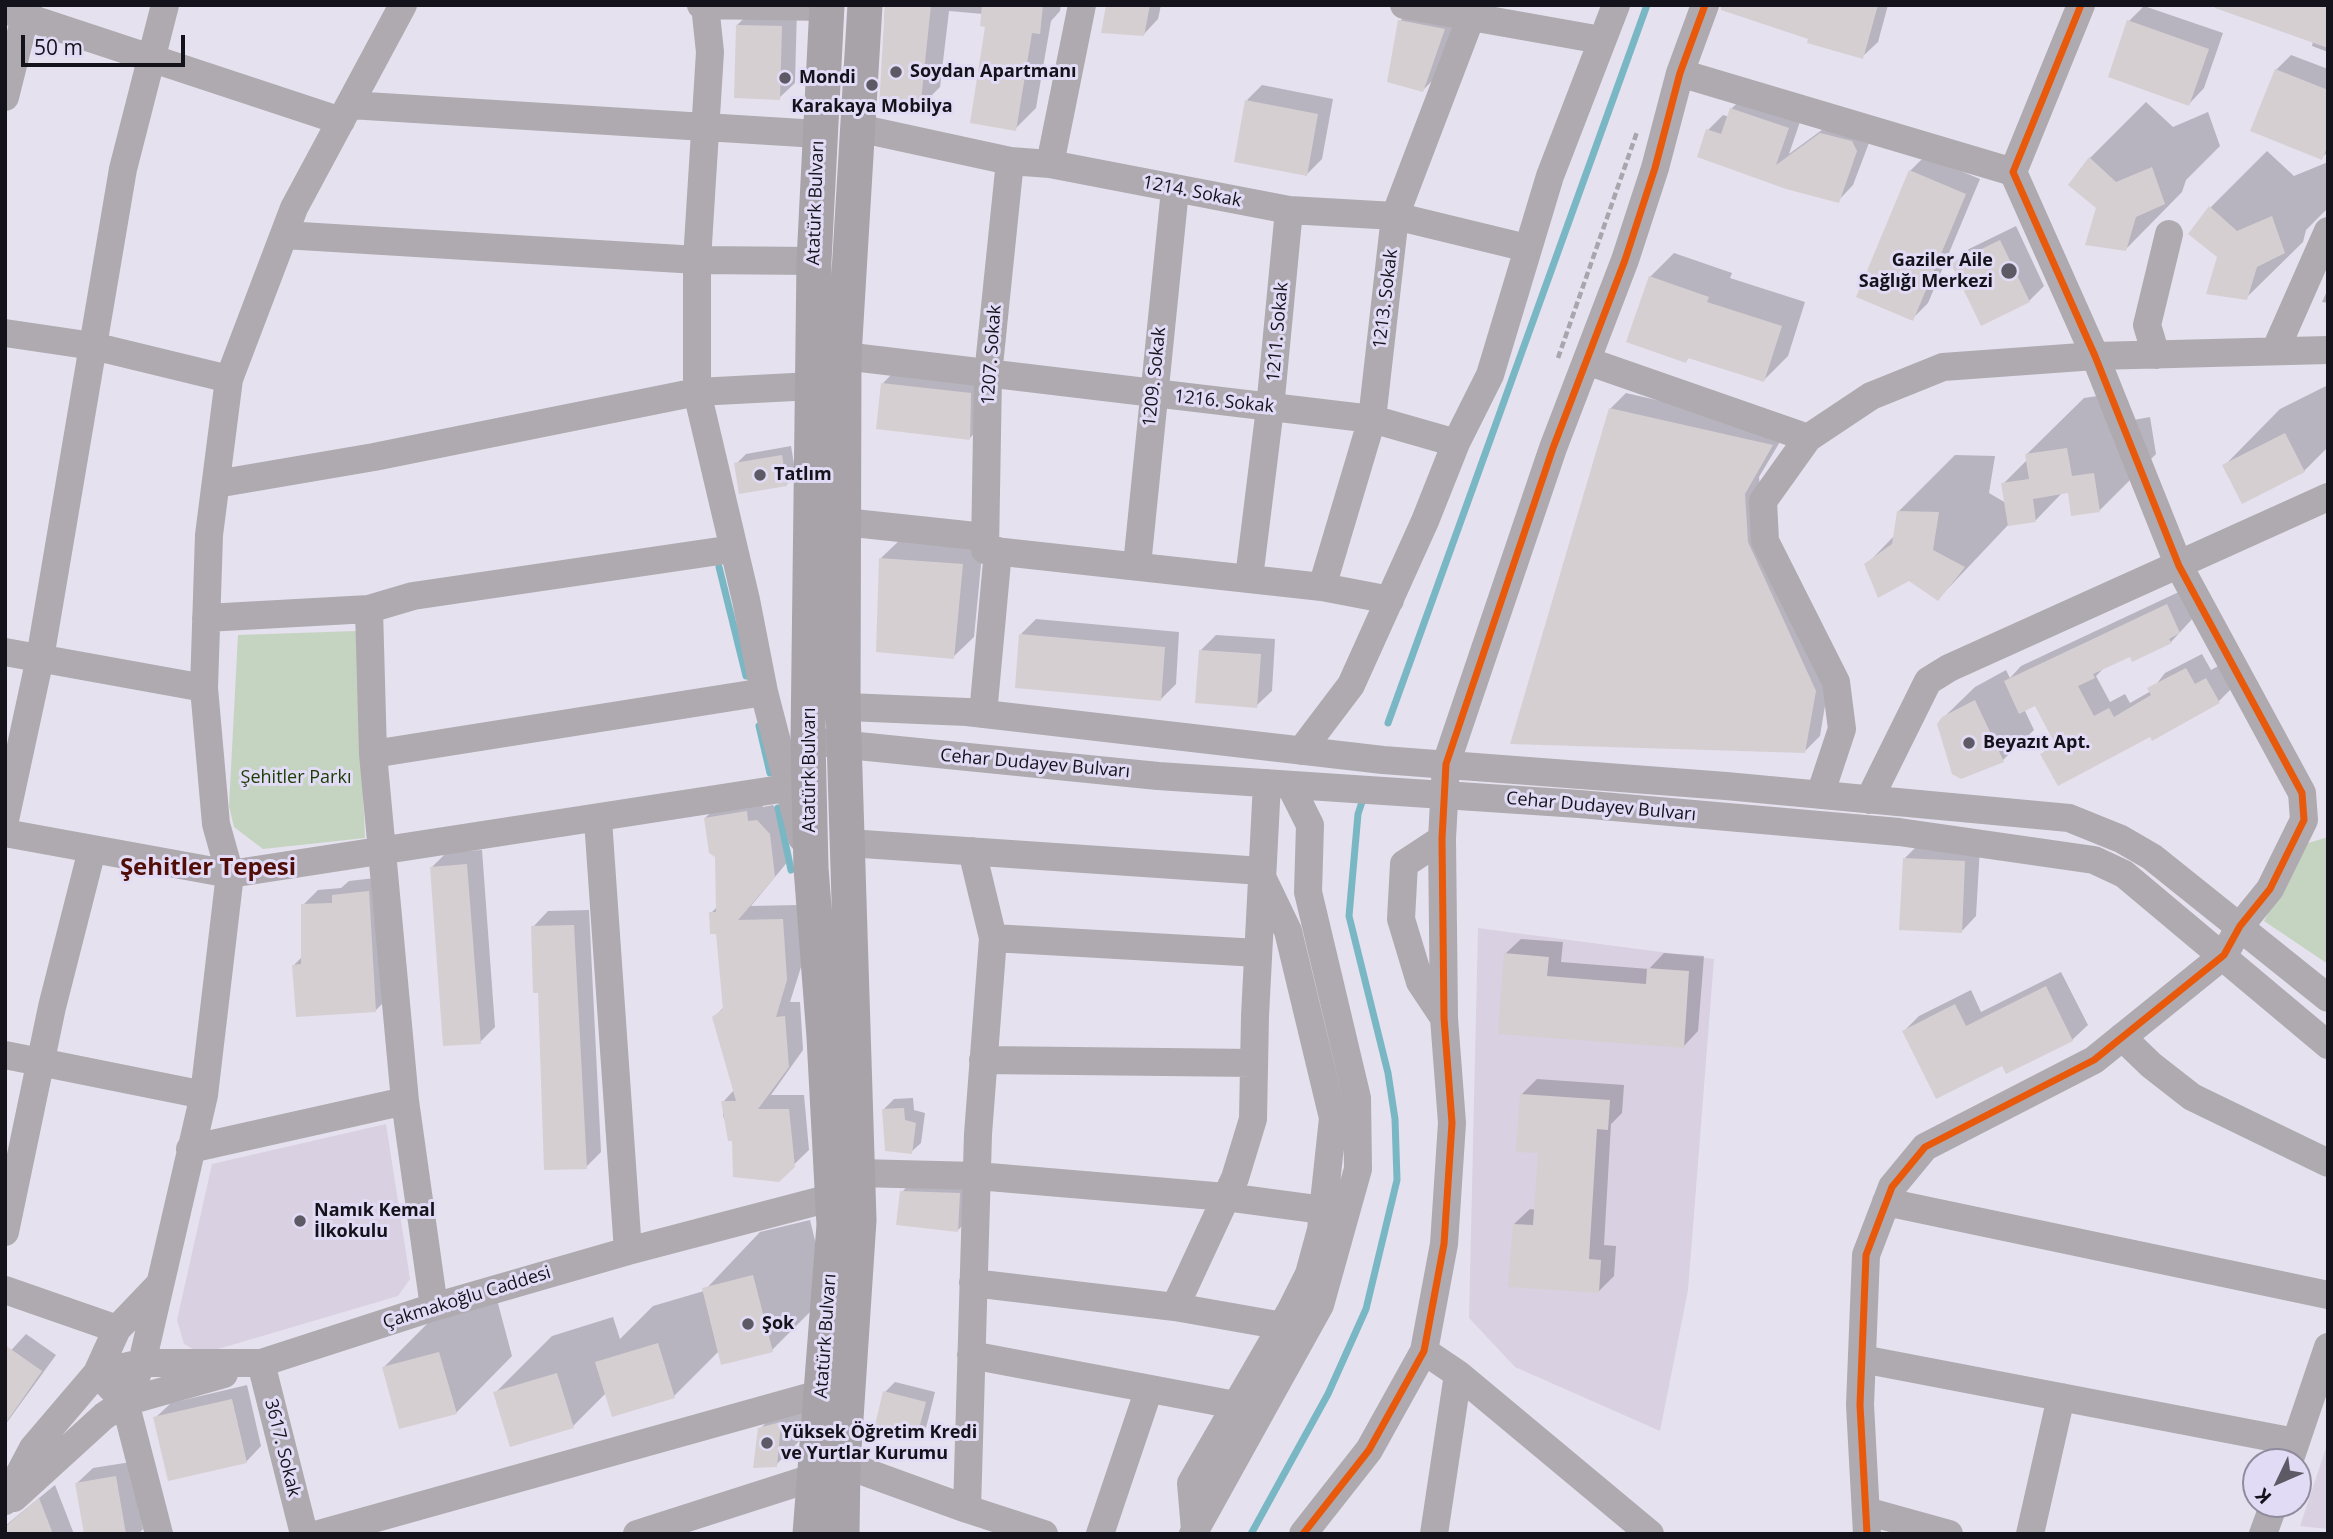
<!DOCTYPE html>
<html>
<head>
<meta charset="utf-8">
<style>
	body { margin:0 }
	#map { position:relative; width:2333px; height:1539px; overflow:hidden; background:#e5e1ef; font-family:"Open Sans",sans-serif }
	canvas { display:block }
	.frame { position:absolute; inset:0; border:7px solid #14121a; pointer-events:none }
	.north { position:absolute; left:2242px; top:1448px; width:70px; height:70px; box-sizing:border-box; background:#e2dbf5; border:2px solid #908b9d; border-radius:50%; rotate:226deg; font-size:19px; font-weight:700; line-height:28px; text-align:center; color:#14121a }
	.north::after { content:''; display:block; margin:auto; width:24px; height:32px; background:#5d5a65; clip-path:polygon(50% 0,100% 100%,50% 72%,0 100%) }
	.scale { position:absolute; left:21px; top:35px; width:164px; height:32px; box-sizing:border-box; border:4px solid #14121a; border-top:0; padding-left:9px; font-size:21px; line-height:24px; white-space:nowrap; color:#14121a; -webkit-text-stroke:5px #e2dbf5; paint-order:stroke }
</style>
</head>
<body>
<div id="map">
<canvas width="2333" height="1539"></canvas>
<div class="frame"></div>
<div class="north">K</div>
<div class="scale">50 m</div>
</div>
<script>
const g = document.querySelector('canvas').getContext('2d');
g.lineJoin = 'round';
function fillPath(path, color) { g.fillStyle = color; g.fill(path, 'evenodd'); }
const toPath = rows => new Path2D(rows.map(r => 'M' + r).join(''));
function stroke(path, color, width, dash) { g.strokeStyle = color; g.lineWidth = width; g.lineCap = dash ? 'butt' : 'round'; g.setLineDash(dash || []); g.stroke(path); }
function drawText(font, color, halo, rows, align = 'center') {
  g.font = font + ' "Open Sans",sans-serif'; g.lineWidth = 6; g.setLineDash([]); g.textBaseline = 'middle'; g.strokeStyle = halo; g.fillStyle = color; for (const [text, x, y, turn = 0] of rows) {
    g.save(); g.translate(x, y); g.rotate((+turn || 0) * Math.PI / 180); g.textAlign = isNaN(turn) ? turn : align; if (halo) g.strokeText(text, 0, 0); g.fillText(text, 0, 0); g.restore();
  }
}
fillPath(toPath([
	[1478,928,1714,959,1688,1290,1660,1431,1515,1367,1469,1318],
	[386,1124,410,1279,398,1296,201,1354,184,1344,177,1320,212,1164],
	[2328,1442,2328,1529,2300,1526]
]), '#d9d0e1');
fillPath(toPath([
	[356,631,365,838,263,849,234,827,229,806,238,635],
	[2328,837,2328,964,2264,921,2305,844]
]), '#c5d4c0');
fillPath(toPath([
	[885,5,1061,5,1060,11,1051,21,1036,108,1015,129,983,14,949,11,940,87,919,108,881,104],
	[1108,5,1161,5,1158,19,1143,35],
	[1741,5,1888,5,1878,42,1862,57,1810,38],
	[2213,5,2328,5,2328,52,2312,46,2313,41],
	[1415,6,1459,14,1438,75,1423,90,1400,21],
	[2144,6,2223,33,2204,88,2189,104,2129,21],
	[797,8,795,83,779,98,737,25,753,10],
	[2291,55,2328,69,2328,152,2321,158,2276,70],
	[1262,85,1333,99,1322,159,1307,174,1247,100],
	[1747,94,1803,113,1789,154,1837,119,1872,135,1853,185,1838,201,1708,130,1723,115,1729,117,1731,109],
	[2146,102,2173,127,2208,112,2220,146,2186,180,2182,192,2126,249,2098,207,2070,185,2090,158],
	[2267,151,2294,176,2328,162,2328,208,2306,230,2303,242,2246,298,2219,256,2211,207],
	[1925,156,1980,179,1928,303,1913,318,1910,171],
	[2016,226,2044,286,2029,301,1953,264,1969,249],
	[1674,253,1732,273,1730,278,1805,302,1788,356,1764,380,1690,357,1685,361,1650,277],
	[2328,289,2328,303,2322,302],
	[898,368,986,378,985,422,970,438,883,383],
	[2328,385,2328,447,2304,471,2224,466,2280,409],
	[2124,392,2128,421,2150,417,2156,454,2100,510,2069,491,2063,492,2036,520,2009,524,1938,599,1910,579,1866,565,1895,535,1899,511,1955,455,1995,456,1989,493,2006,503,2003,484,2028,459,2027,454,2084,398],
	[1626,393,1787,430,1759,477,1765,532,1830,675,1820,736,1804,752,1610,409],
	[791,446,796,475,786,485,736,464,746,454],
	[902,538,983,544,974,637,953,657,881,558],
	[2183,590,2194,617,2171,642,2130,655,2104,668,2096,676,2110,702,2125,694,2130,703,2151,691,2165,673,2202,654,2211,670,2222,664,2234,686,2219,701,2153,739,2150,735,2042,754,2055,741,2035,704,2024,709,2034,730,2003,760,1943,718,1975,687,2006,670,2010,678,2021,666],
	[1036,619,1179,632,1176,684,1161,699,1021,634],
	[1216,635,1275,639,1272,691,1256,706,1201,650],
	[761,797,763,807,773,805,785,819,789,860,751,906,798,905,802,964,790,1002,800,1002,803,1050,771,1095,804,1095,809,1150,778,1180,734,1139,723,1116,723,1102,734,1090,714,1017,725,1006,717,932,711,913,718,906,717,855,705,818,721,803],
	[1920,843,1980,847,1976,916,1961,932,1904,859],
	[482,850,495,1027,480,1042,432,867,447,852],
	[384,877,391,995,375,1011,294,965,302,957,303,905,318,890,341,888,349,881],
	[589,910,601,1152,586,1167,539,991,533,927,548,911],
	[1521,939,1563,942,1561,962,1649,969,1664,953,1704,956,1698,1031,1683,1047,1500,1032,1505,954],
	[2061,972,2088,1025,2072,1040,2003,1064,1904,1031,1919,1016,1971,990,1981,1012],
	[1537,1079,1624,1085,1622,1113,1611,1124,1604,1245,1616,1246,1614,1276,1599,1291,1514,1224,1530,1209,1536,1210,1539,1152,1521,1095],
	[913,1098,914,1110,925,1113,921,1143,911,1152,884,1109,894,1099],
	[917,1176,974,1178,973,1215,958,1230,902,1192],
	[810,1220,828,1294,772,1350,719,1351,674,1396,606,1393,573,1426,495,1393,552,1336,613,1317,620,1339,653,1306,704,1291,760,1232],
	[496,1296,512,1356,456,1413,384,1367,440,1311],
	[26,1334,56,1355,5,1425,5,1357],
	[895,1382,935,1392,926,1428,916,1438,885,1392],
	[247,1385,261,1446,246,1462,155,1418,171,1403],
	[810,1393,806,1434,776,1465,760,1429,790,1398],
	[131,1462,143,1529,138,1534,86,1534,77,1483,93,1468],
	[55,1485,74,1534,5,1534,5,1526]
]), '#0003');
stroke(toPath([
	[719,567,746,676],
	[1388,723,1647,5],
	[759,726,770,773],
	[778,808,791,870],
	[1251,1534,1328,1394,1366,1309,1397,1180,1395,1119,1388,1073,1349,916,1358,814,1362,802]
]), '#7ab7c4', 7);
fillPath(toPath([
	[885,5,931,5,920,110,879,106],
	[982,5,1043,5,1040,34,1032,33,1016,131,970,123,985,27,980,26],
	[1106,5,1150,5,1144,36,1101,33],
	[1721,5,1878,5,1863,59,1807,43,1808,39,1721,10],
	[2215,5,2328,5,2328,48,2215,8],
	[1398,20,1445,29,1423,92,1387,82],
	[2127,20,2209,49,2189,106,2108,77],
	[736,25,782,26,780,100,734,98],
	[2275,69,2328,90,2328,145,2322,160,2250,131],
	[1245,100,1318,114,1307,176,1234,162],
	[1730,108,1789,128,1776,165,1820,133,1852,141,1857,151,1839,203,1786,189,1697,157,1706,129,1721,134],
	[2089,157,2116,182,2152,167,2165,204,2136,217,2126,251,2085,245,2096,208,2068,185],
	[1909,170,1966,194,1913,321,1856,297],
	[2209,206,2237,231,2272,216,2285,253,2257,267,2247,300,2206,294,2217,257,2188,234],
	[2000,240,2030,302,1981,326,1951,264],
	[1649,276,1709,297,1707,302,1782,326,1764,382,1688,358,1686,363,1626,342],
	[881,383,971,393,970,440,876,429],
	[1609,408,1773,445,1745,494,1748,542,1816,691,1805,753,1510,744],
	[2285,433,2305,472,2242,504,2222,465],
	[2067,448,2072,476,2094,473,2100,512,2071,516,2068,493,2033,499,2036,522,2008,526,2001,483,2029,479,2025,454],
	[782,455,787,486,739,494,734,463],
	[1897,511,1939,512,1933,550,1965,567,1938,601,1909,581,1878,598,1864,564,1892,544],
	[879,558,963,564,954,659,876,652],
	[2167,604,2180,633,2169,639,2172,643,2132,662,2130,657,2093,674,2095,678,2078,686,2094,716,2109,708,2114,717,2151,695,2147,688,2186,668,2195,684,2206,678,2220,703,2152,741,2150,737,2058,786,2040,754,2056,746,2035,706,2019,714,2004,681],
	[1019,634,1165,647,1161,701,1015,688],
	[1199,650,1261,654,1257,708,1195,703],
	[1975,700,2004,762,1961,779,1952,774,1937,724,1942,717],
	[747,811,748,821,757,820,770,834,775,877,738,920,783,919,787,980,776,1017,785,1016,789,1067,758,1109,789,1109,795,1167,779,1182,733,1177,732,1141,728,1141,721,1101,736,1101,712,1017,723,1009,716,934,710,934,709,912,716,912,715,857,709,853,704,818],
	[1903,858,1965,861,1962,933,1899,930],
	[467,864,481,1044,443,1046,430,867],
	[369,891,376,1012,296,1017,292,965,301,964,301,904,332,903,332,895],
	[574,925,587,1169,544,1170,538,993,533,993,531,926],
	[1504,953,1549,957,1547,976,1646,984,1647,968,1689,971,1684,1048,1498,1034],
	[2046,986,2073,1041,2006,1074,2002,1066,1936,1099,1902,1031,1955,1004,1966,1026],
	[1520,1094,1610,1100,1608,1130,1597,1129,1589,1259,1601,1260,1599,1293,1508,1287,1513,1224,1533,1225,1538,1153,1516,1152],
	[904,1108,905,1120,916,1123,912,1154,885,1151,882,1109],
	[900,1191,960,1193,958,1232,896,1225],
	[753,1275,773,1352,721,1365,702,1288],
	[658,1343,675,1398,612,1417,595,1362],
	[5,1345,42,1371,5,1424],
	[439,1352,457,1414,399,1429,382,1367],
	[557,1373,574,1428,510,1447,493,1392],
	[883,1391,926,1402,916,1440,874,1429],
	[232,1399,247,1463,168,1481,153,1417],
	[781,1422,777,1467,753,1468,758,1428],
	[116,1476,126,1534,84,1534,75,1483],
	[39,1498,53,1534,5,1534,5,1527]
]), '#d6cfd2');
stroke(toPath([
	[1558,358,1637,132]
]), '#a9a5ac', 4.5, [7, 3.5]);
stroke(toPath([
	[701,5,827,7],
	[705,5,710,52,697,260,697,392,746,600,764,692,802,838],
	[1404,5,1601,40],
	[5,10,341,121],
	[1680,73,2013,172],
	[5,97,28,5],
	[350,105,818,134],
	[858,128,1010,161,1050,164,1289,210,1395,216,1527,248],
	[1010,161,988,375,985,550,1322,587,1390,600],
	[1050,164,1082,5],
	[284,235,697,260,814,261],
	[5,333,93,346,229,379],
	[2275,351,2328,231],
	[2156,355,2147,325,2169,234],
	[844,356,1372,419,1456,443],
	[1587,361,1808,438],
	[216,484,374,457,697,392,813,386],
	[844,522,985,537],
	[1137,565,1175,190],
	[1249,578,1270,408,1289,210],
	[1322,587,1372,419,1395,216,1471,17],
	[369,609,373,754,405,1101,434,1307],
	[206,618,369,609,413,596,733,549],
	[5,652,204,688],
	[823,706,967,712,1383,760,1726,786,2069,818,2121,839,2152,857,2328,998],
	[983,714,998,551],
	[808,741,1158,776,1579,804,1899,832,2094,860,2124,874,2328,1045],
	[1301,751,1351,685,1425,521,1456,443,1490,375,1550,176,1616,5],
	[373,754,764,692],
	[1820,795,1842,729,1836,682,1765,541,1763,501,1808,438,1871,396,1943,367,2095,356,2328,350],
	[1869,800,1928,681,1949,668,2328,497],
	[5,820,40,658,123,169,165,5],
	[598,820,628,1251],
	[5,833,230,874,787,788],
	[1442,839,1404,864,1401,919,1420,982,1444,1018],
	[848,843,1262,871],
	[993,938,1258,953],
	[2122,1037,2151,1065,2192,1097,2328,1163],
	[5,1055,204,1095],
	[983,1060,1254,1063],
	[190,1149,405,1101],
	[858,1173,977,1176,1226,1197,1323,1210],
	[1886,1202,2328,1295],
	[5,1232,52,1007,92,850],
	[973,1283,1175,1307,1300,1329],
	[5,1290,117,1329],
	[1175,1307,1235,1178,1253,1119,1255,1016,1267,783],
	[1424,1351,1458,1374,1650,1534],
	[971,1355,1251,1408],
	[1862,1359,2295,1442],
	[261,1363,304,1534],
	[125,1402,142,1363,204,1095,230,874,216,824,204,688,209,535,229,379,294,208,403,5],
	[2289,1462,2328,1347],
	[843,1464,967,1509,1044,1534],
	[14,1498,104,1416,125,1402,224,1374],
	[5,1501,33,1448,97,1373,142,1363,261,1363,434,1307,628,1251,834,1197],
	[967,1509,978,1134,993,938,972,851],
	[1866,1511,1949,1534],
	[1195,1530,1191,1483,1291,1310,1309,1274,1321,1230,1333,1118,1288,931,1262,877],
	[159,1534,125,1402,97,1373,117,1329,160,1284],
	[319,1534,823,1393],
	[637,1534,815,1477],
	[1100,1534,1149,1389],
	[1193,1534,1320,1305,1358,1169,1357,1098,1308,892,1310,825,1290,785],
	[1303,1534,1369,1450,1424,1351,1444,1244,1452,1123,1444,1018,1442,839,1446,764,1553,448,1625,260,1655,168,1680,73,1705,5],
	[1434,1534,1458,1374],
	[1867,1534,1860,1405,1866,1255,1892,1187,1925,1147,2094,1060,2224,955,2240,926,2270,889,2304,820,2302,793,2179,566,2095,356,2013,172,2081,5],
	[2030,1534,2061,1397],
	[2263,1534,2274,1504]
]), '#aeaaaf', 28);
stroke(toPath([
	[810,1534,834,1225,824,1037,811,868,808,741,814,261,827,5],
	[842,1534,843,1464,859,1220,843,708,844,356,865,5]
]), '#a8a2a9', 35);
stroke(toPath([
	[1303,1534,1369,1450,1424,1351,1444,1244,1452,1123,1444,1018,1442,839,1446,764,1553,448,1625,260,1655,168,1680,73,1705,5],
	[1867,1534,1860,1405,1866,1255,1892,1187,1925,1147,2094,1060,2224,955,2240,926,2270,889,2304,820,2302,793,2179,566,2095,356,2013,172,2081,5]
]), '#e8590c', 7);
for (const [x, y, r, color] of [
	[896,72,7,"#5d5a65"],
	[785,78,7,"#5d5a65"],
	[872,85,7,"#5d5a65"],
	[2009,271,9,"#5d5a65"],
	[760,475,7,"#5d5a65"],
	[1969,743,7,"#5d5a65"],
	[300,1221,7,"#5d5a65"],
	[748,1324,7,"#5d5a65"],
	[767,1443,7,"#5d5a65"]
]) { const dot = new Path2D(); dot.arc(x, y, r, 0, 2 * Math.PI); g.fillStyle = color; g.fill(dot); stroke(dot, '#e2dbf5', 2.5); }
drawText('bold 18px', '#14121a', '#e2dbf5', [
	["Soydan Apartmanı",910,72],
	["Mondi",799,78],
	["Karakaya Mobilya",872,107,"center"],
	["Gaziler Aile",1993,261,"right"],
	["Sağlığı Merkezi",1993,282,"right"],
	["Tatlım",774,475],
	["Beyazıt Apt.",1983,743],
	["Namık Kemal",314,1211],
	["İlkokulu",314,1232],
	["Şok",762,1324],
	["Yüksek Öğretim Kredi",781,1433],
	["ve Yurtlar Kurumu",781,1454]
], 'left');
drawText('18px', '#14121a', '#e2dbf5', [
	["1214. Sokak",1192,192,11],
	["Atatürk Bulvarı",816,203,-88],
	["1213. Sokak",1386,299,-83],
	["1211. Sokak",1278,332,-85],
	["1207. Sokak",992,355,-86],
	["1209. Sokak",1155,377,-84],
	["1216. Sokak",1224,402,6],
	["Cehar Dudayev Bulvarı",1035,764,5],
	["Atatürk Bulvarı",810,770,-90],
	["Cehar Dudayev Bulvarı",1601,807,5],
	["Çakmakoğlu Caddesi",467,1298,-17],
	["Atatürk Bulvarı",826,1336,-86],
	["3617. Sokak",282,1448,76]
]);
drawText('18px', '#1a3b00', '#e2dbf5', [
	["Şehitler Parkı",296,778]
]);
drawText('bold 24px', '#510d07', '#e2dbf5', [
	["Şehitler Tepesi",208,868]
]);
</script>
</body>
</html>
